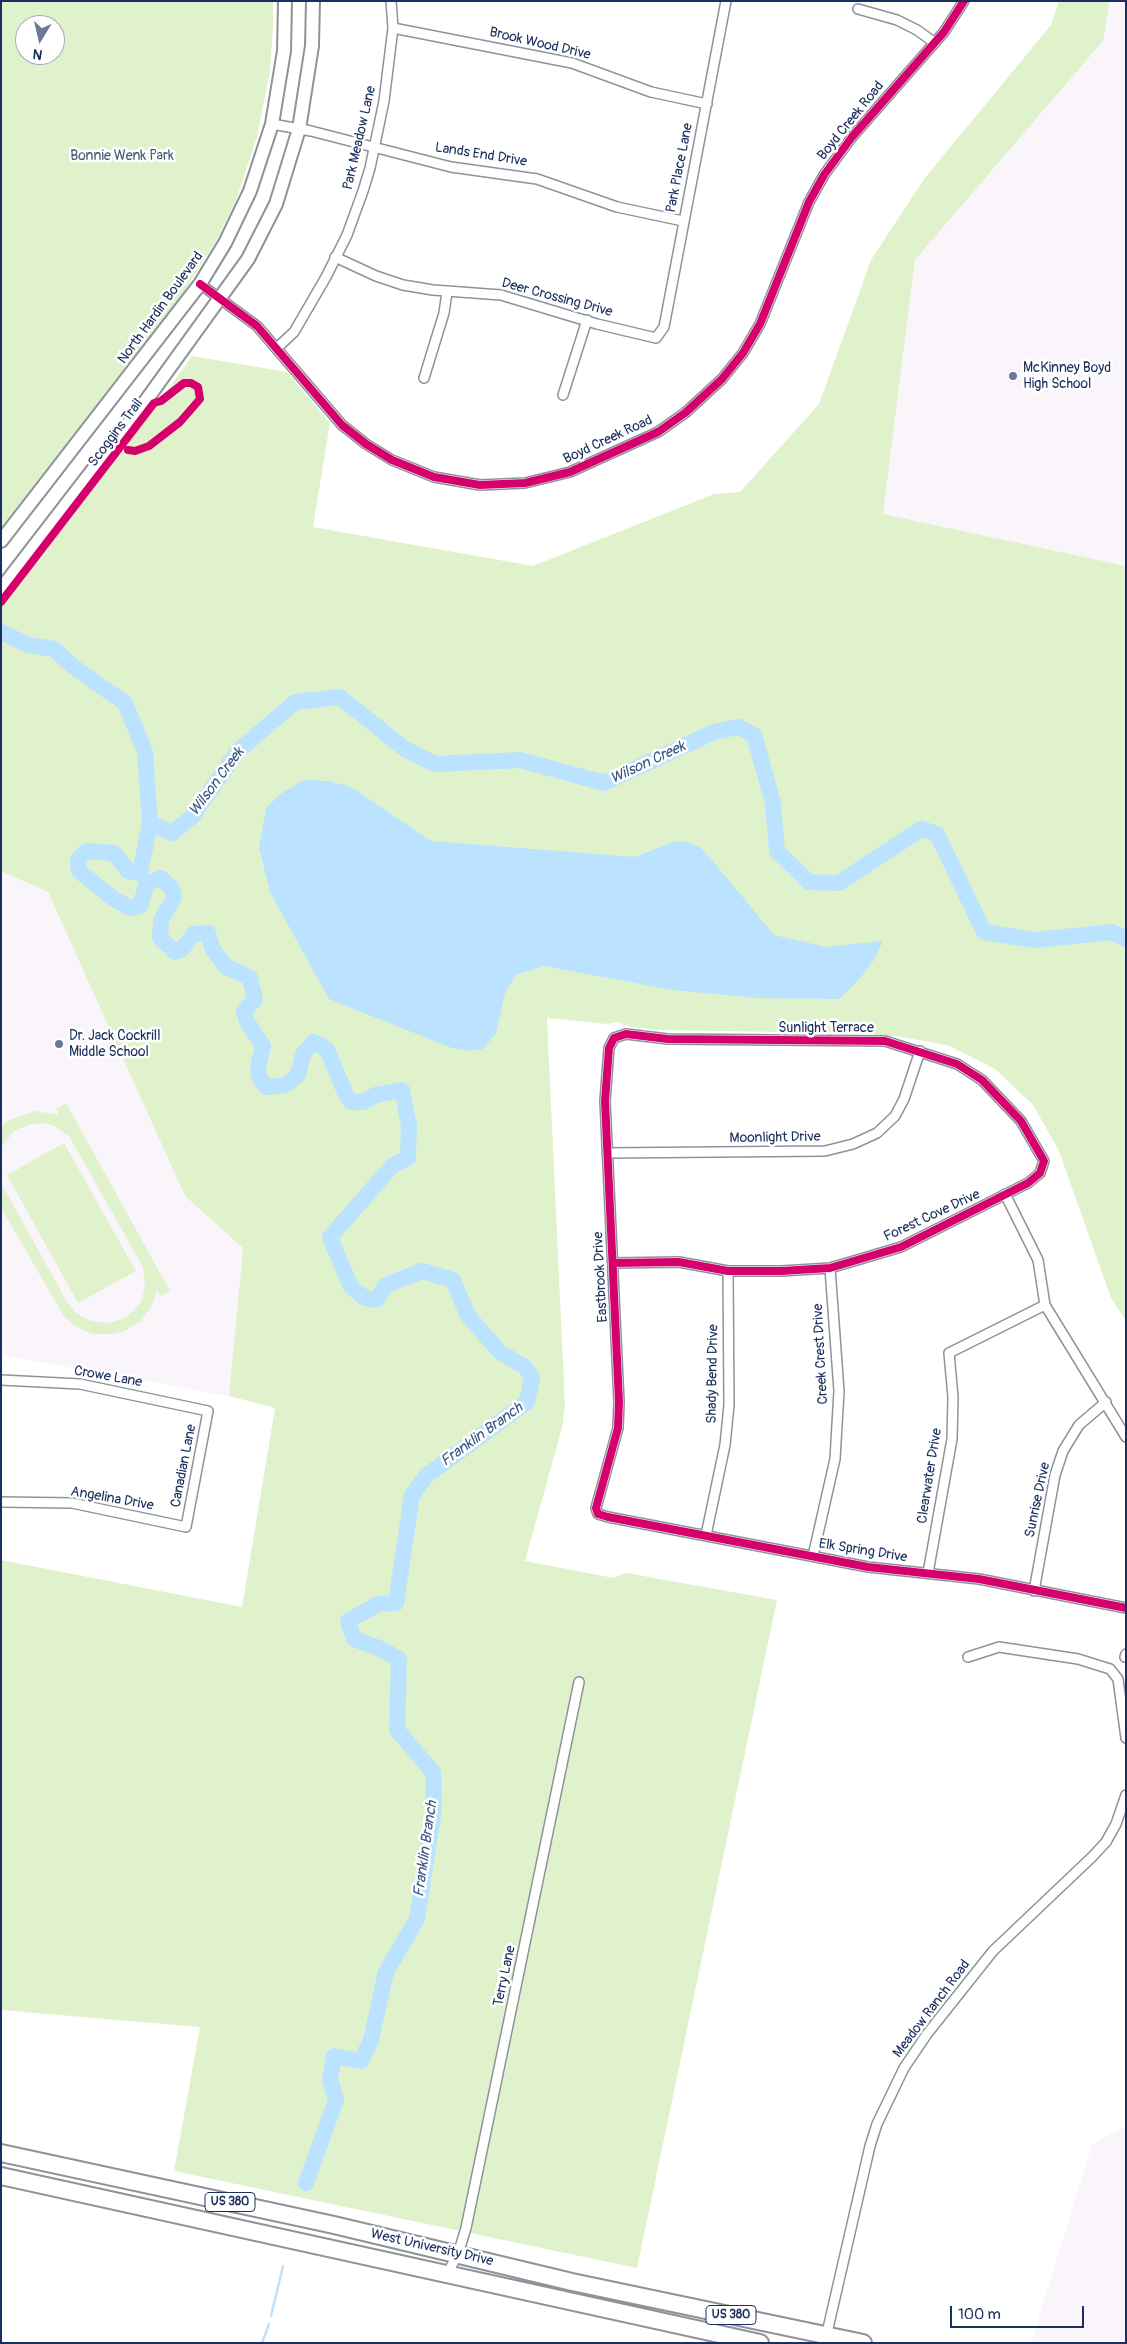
<!DOCTYPE html>
<html>
<head>
<meta charset="utf-8">
<style>
	body { margin:0 }
	#map { position:relative; width:1127px; height:2344px; overflow:hidden; background:#fff; font-family:Pangolin,sans-serif }
	canvas { display:block }
	.frame { position:absolute; inset:0; border:2px solid #1b2f5e; pointer-events:none }
	.north { position:absolute; left:15px; top:15px; width:50px; height:50px; box-sizing:border-box; background:#fff; border:1px solid #a4acbf; border-radius:50%; rotate:189deg; font-size:14px; font-weight:700; line-height:20px; text-align:center; color:#1b2f5e }
	.north::after { content:''; display:block; margin:auto; width:18px; height:22px; background:#6b7896; clip-path:polygon(50% 0,100% 100%,50% 72%,0 100%) }
	.scale { position:absolute; left:950px; top:2306px; width:134px; height:22px; box-sizing:border-box; border:2px solid #1b2f5e; border-top:0; padding-left:6px; font-size:15px; line-height:18px; white-space:nowrap; color:#1b2f5e; -webkit-text-stroke:4px #fff; paint-order:stroke }
</style>
</head>
<body>
<div id="map">
<canvas width="1127" height="2344"></canvas>
<div class="frame"></div>
<div class="north">N</div>
<div class="scale">100 m</div>
</div>
<script>
const g = document.querySelector('canvas').getContext('2d');
g.lineJoin = 'round';
function fillPath(path, color) { g.fillStyle = color; g.fill(path, 'evenodd'); }
const toPath = rows => new Path2D(rows.map(r => 'M' + r).join(''));
function stroke(path, color, width, dash) { g.strokeStyle = color; g.lineWidth = width; g.lineCap = dash ? 'butt' : 'round'; g.setLineDash(dash || []); g.stroke(path); }
function drawText(font, color, halo, rows, align = 'center') {
  g.font = font + ' Pangolin,sans-serif'; g.lineWidth = 5; g.setLineDash([]); g.textBaseline = 'middle'; g.strokeStyle = halo; g.fillStyle = color; for (const [text, x, y, turn = 0] of rows) {
    g.save(); g.translate(x, y); g.rotate((+turn || 0) * Math.PI / 180); g.textAlign = isNaN(turn) ? turn : align; if (halo) g.strokeText(text, 0, 0); g.fillText(text, 0, 0); g.restore();
  }
}
fillPath(toPath([
	[1110,1,1126,1,1126,566,883,514,915,260,1103,41],
	[1,871,48,892,185,1196,243,1248,229,1396,1,1355],
	[1126,2125,1126,2343,1031,2343,1092,2145]
]), '#faf4fb');
fillPath(toPath([
	[1,1,273,1,273,26,270,71,257,137,236,200,216,241,180,298,1,528],
	[25,25,55,25,55,55,25,55],
	[1059,1,1110,1,1103,41,915,260,883,514,1126,566,1126,1321,1111,1298,1059,1151,1033,1105,995,1069,947,1045,895,1036,852,1033,656,1030,631,1027,618,1022,607,1024,547,1018,565,1406,562,1428,525,1561,614,1578,625,1573,632,1574,777,1600,637,2268,174,2171,200,2027,1,2010,1,1560,242,1607,275,1408,229,1396,243,1248,185,1196,48,892,1,871,1,606,156,406,192,356,287,372,330,423,313,527,533,566,714,494,740,492,819,404,871,260,924,179,1051,25],
	[66,1103,170,1291,161,1296,157,1291,151,1307,141,1321,125,1331,114,1334,92,1334,76,1327,64,1316,1,1208,1,1183,67,1302,76,1313,90,1321,109,1323,125,1318,140,1304,145,1289,143,1267,69,1136,55,1126,44,1123,32,1124,15,1130,1,1147,1,1127,9,1120,35,1111,59,1115,56,1109],
	[64,1143,136,1271,78,1303,7,1175]
]), '#e0f2cb');
fillPath(toPath([
	[304,780,328,781,351,787,431,841,635,857,673,842,687,842,701,848,712,860,774,935,827,947,883,941,874,960,857,982,839,999,757,998,673,990,544,966,516,975,505,993,496,1033,483,1049,469,1051,452,1048,329,999,270,892,259,847,266,808,282,793]
]), '#bbe2fe');
stroke(toPath([
	[271,2316,283,2266],
	[262,2343,269,2324]
]), '#bbe2fe', 2.5);
stroke(toPath([
	[1,632,28,645,54,649,75,668,125,703,145,752,150,823,172,833,192,817,237,752,295,702,340,697,405,749,435,764,520,760,604,783,714,732,738,727,754,735,773,803,777,851,809,882,839,883,921,829,937,834,984,932,1035,940,1112,932,1126,939],
	[150,823,140,873,128,871,114,853,86,851,78,860,79,871,114,899,130,908,140,906,147,883,161,878,172,889,174,898,161,920,160,938,175,952,181,950,194,934,208,933,212,948,225,966,250,978,255,999,244,1011,247,1022,263,1046,258,1067,259,1077,266,1087,285,1085,298,1075,303,1054,314,1042,327,1049,346,1095,351,1102,364,1102,375,1095,402,1090,409,1126,408,1158,393,1165,330,1237,351,1287,365,1298,376,1300,386,1285,422,1271,453,1280,468,1316,500,1352,525,1367,532,1378,527,1402,426,1476,412,1495,396,1603,378,1604,348,1621,354,1639,379,1648,399,1659,397,1730,433,1772,434,1809,417,1919,386,1972,371,2040,361,2061,334,2056,330,2079,336,2100,306,2183]
]), '#bbe2fe', 16);
const street = toPath([
	[858,9,897,20,917,30,935,43],
	[393,28,572,63,651,92,707,104],
	[272,124,311,131,451,167,537,179,617,207,683,221],
	[335,257,376,276,403,285,433,290,501,295,597,324,656,338,664,327,726,1],
	[200,284,257,326,342,425,366,444,392,460,434,477,480,485,525,483,570,472,658,432,685,413,722,379,743,353,760,324,809,202,824,175,852,137,944,32,964,1],
	[278,347,294,332,326,277,347,235,363,191,370,168,384,101,393,28,391,1],
	[424,378,444,313,447,292],
	[563,395,587,320],
	[607,1153,825,1151,853,1144,877,1133,895,1116,904,1099,920,1051],
	[1005,1194,1038,1260,1045,1305,1126,1437],
	[613,1263,679,1262,728,1271,781,1271,830,1268,901,1247,1028,1183,1040,1173,1044,1161,1021,1121,982,1080,957,1064,885,1041,668,1039,626,1034,614,1038,609,1048,605,1101,619,1402,618,1428,596,1508,598,1514,608,1517,868,1567,979,1579,1126,1608],
	[1,1380,80,1384,208,1411,186,1527,72,1503,1,1502],
	[706,1535,725,1445,729,1405,728,1271],
	[813,1556,835,1459,839,1391,830,1268],
	[928,1573,952,1439,953,1397,949,1353,1045,1305],
	[1034,1591,1055,1475,1063,1451,1079,1425,1106,1402],
	[968,1657,999,1647,1078,1659,1110,1669,1118,1679,1126,1738],
	[1125,1657,1126,1654],
	[447,2274,458,2254,466,2228,579,1682],
	[826,2337,870,2146,877,2124,904,2068,927,2034,993,1951,1092,1857,1106,1842,1116,1824,1126,1795]
]);
const secondary = toPath([
	[1,541,200,284,225,243,250,191,272,124,284,51,285,1],
	[1,589,142,406,248,259,276,204,299,129,312,46,313,1]
]);
const highway = toPath([
	[1,2153,334,2225,572,2282,863,2343],
	[1,2176,760,2343]
]);
stroke(street, '#8e929a', 12);
stroke(secondary, '#8e929a', 16);
stroke(highway, '#8e929a', 20);
stroke(street, '#fff', 9);
stroke(secondary, '#fff', 12);
stroke(highway, '#fff', 16);
stroke(toPath([
	[200,284,257,326,342,425,366,444,392,460,434,477,480,485,525,483,570,472,658,432,685,413,722,379,743,353,760,324,809,202,824,175,852,137,944,32,964,1],
	[1,602,154,403,161,401,184,383,191,383,198,387,200,399,180,422,149,446,135,451,128,450],
	[613,1263,679,1262,728,1271,781,1271,830,1268,901,1247,1028,1183,1040,1173,1044,1161,1021,1121,982,1080,957,1064,885,1041,668,1039,626,1034,614,1038,609,1048,605,1101,619,1402,618,1428,596,1508,598,1514,608,1517,868,1567,979,1579,1126,1608]
]), '#d6006c', 8);
for (const [x, y, r, color] of [
	[1013,376,5,"#6b7896"],
	[59,1044,5,"#6b7896"]
]) { const dot = new Path2D(); dot.arc(x, y, r, 0, 2 * Math.PI); g.fillStyle = color; g.fill(dot); stroke(dot, '#fff', 2); }
for (const [x, y, w] of [
	[230,2202,50],
	[731,2315,50]
]) { const box = new Path2D(); box.roundRect(x - w / 2, y - 9.5, w, 19, 4); g.fillStyle = '#fff'; g.fill(box); stroke(box, '#1b2f5e', 1); }
drawText('bold 12px', '#1b2f5e', null, [
	["US 380",230,2202],
	["US 380",731,2315]
]);
drawText('14px', '#1b2f5e', '#fff', [
	["Brook Wood Drive",540,44,13],
	["Boyd Creek Road",851,121,-51],
	["Park Meadow Lane",360,138,-77],
	["Lands End Drive",481,155,9],
	["Park Place Lane",680,168,-79],
	["Deer Crossing Drive",557,298,15],
	["North Hardin Boulevard",161,308,-54],
	["Scoggins Trail",116,433,-53],
	["Boyd Creek Road",608,440,-25],
	["Sunlight Terrace",826,1028],
	["Moonlight Drive",775,1138,-1],
	["Forest Cove Drive",932,1216,-25],
	["Eastbrook Drive",601,1277,-93],
	["Creek Crest Drive",821,1354,-93],
	["Shady Bend Drive",713,1374,-89],
	["Crowe Lane",108,1377,10],
	["Canadian Lane",184,1466,-79],
	["Clearwater Drive",930,1476,-81],
	["Angelina Drive",112,1499,10],
	["Sunrise Drive",1038,1500,-78],
	["Elk Spring Drive",863,1551,9],
	["Terry Lane",505,1976,-78],
	["Meadow Ranch Road",932,2009,-53],
	["West University Drive",432,2248,13]
]);
drawText('14px', '#465d6f', '#fff', [
	["Bonnie Wenk Park",122,156]
]);
drawText('14px', '#1b2f5e', '#fff', [
	["McKinney Boyd",1023,368],
	["High School",1023,384],
	["Dr. Jack Cockrill",69,1036],
	["Middle School",69,1052]
], 'left');
drawText('italic 15px', '#3c5986', '#fff', [
	["Wilson Creek",648,763,-25],
	["Wilson Creek",217,782,-53],
	["Franklin Branch",482,1435,-36],
	["Franklin Branch",426,1849,-82]
]);
</script>
</body>
</html>
